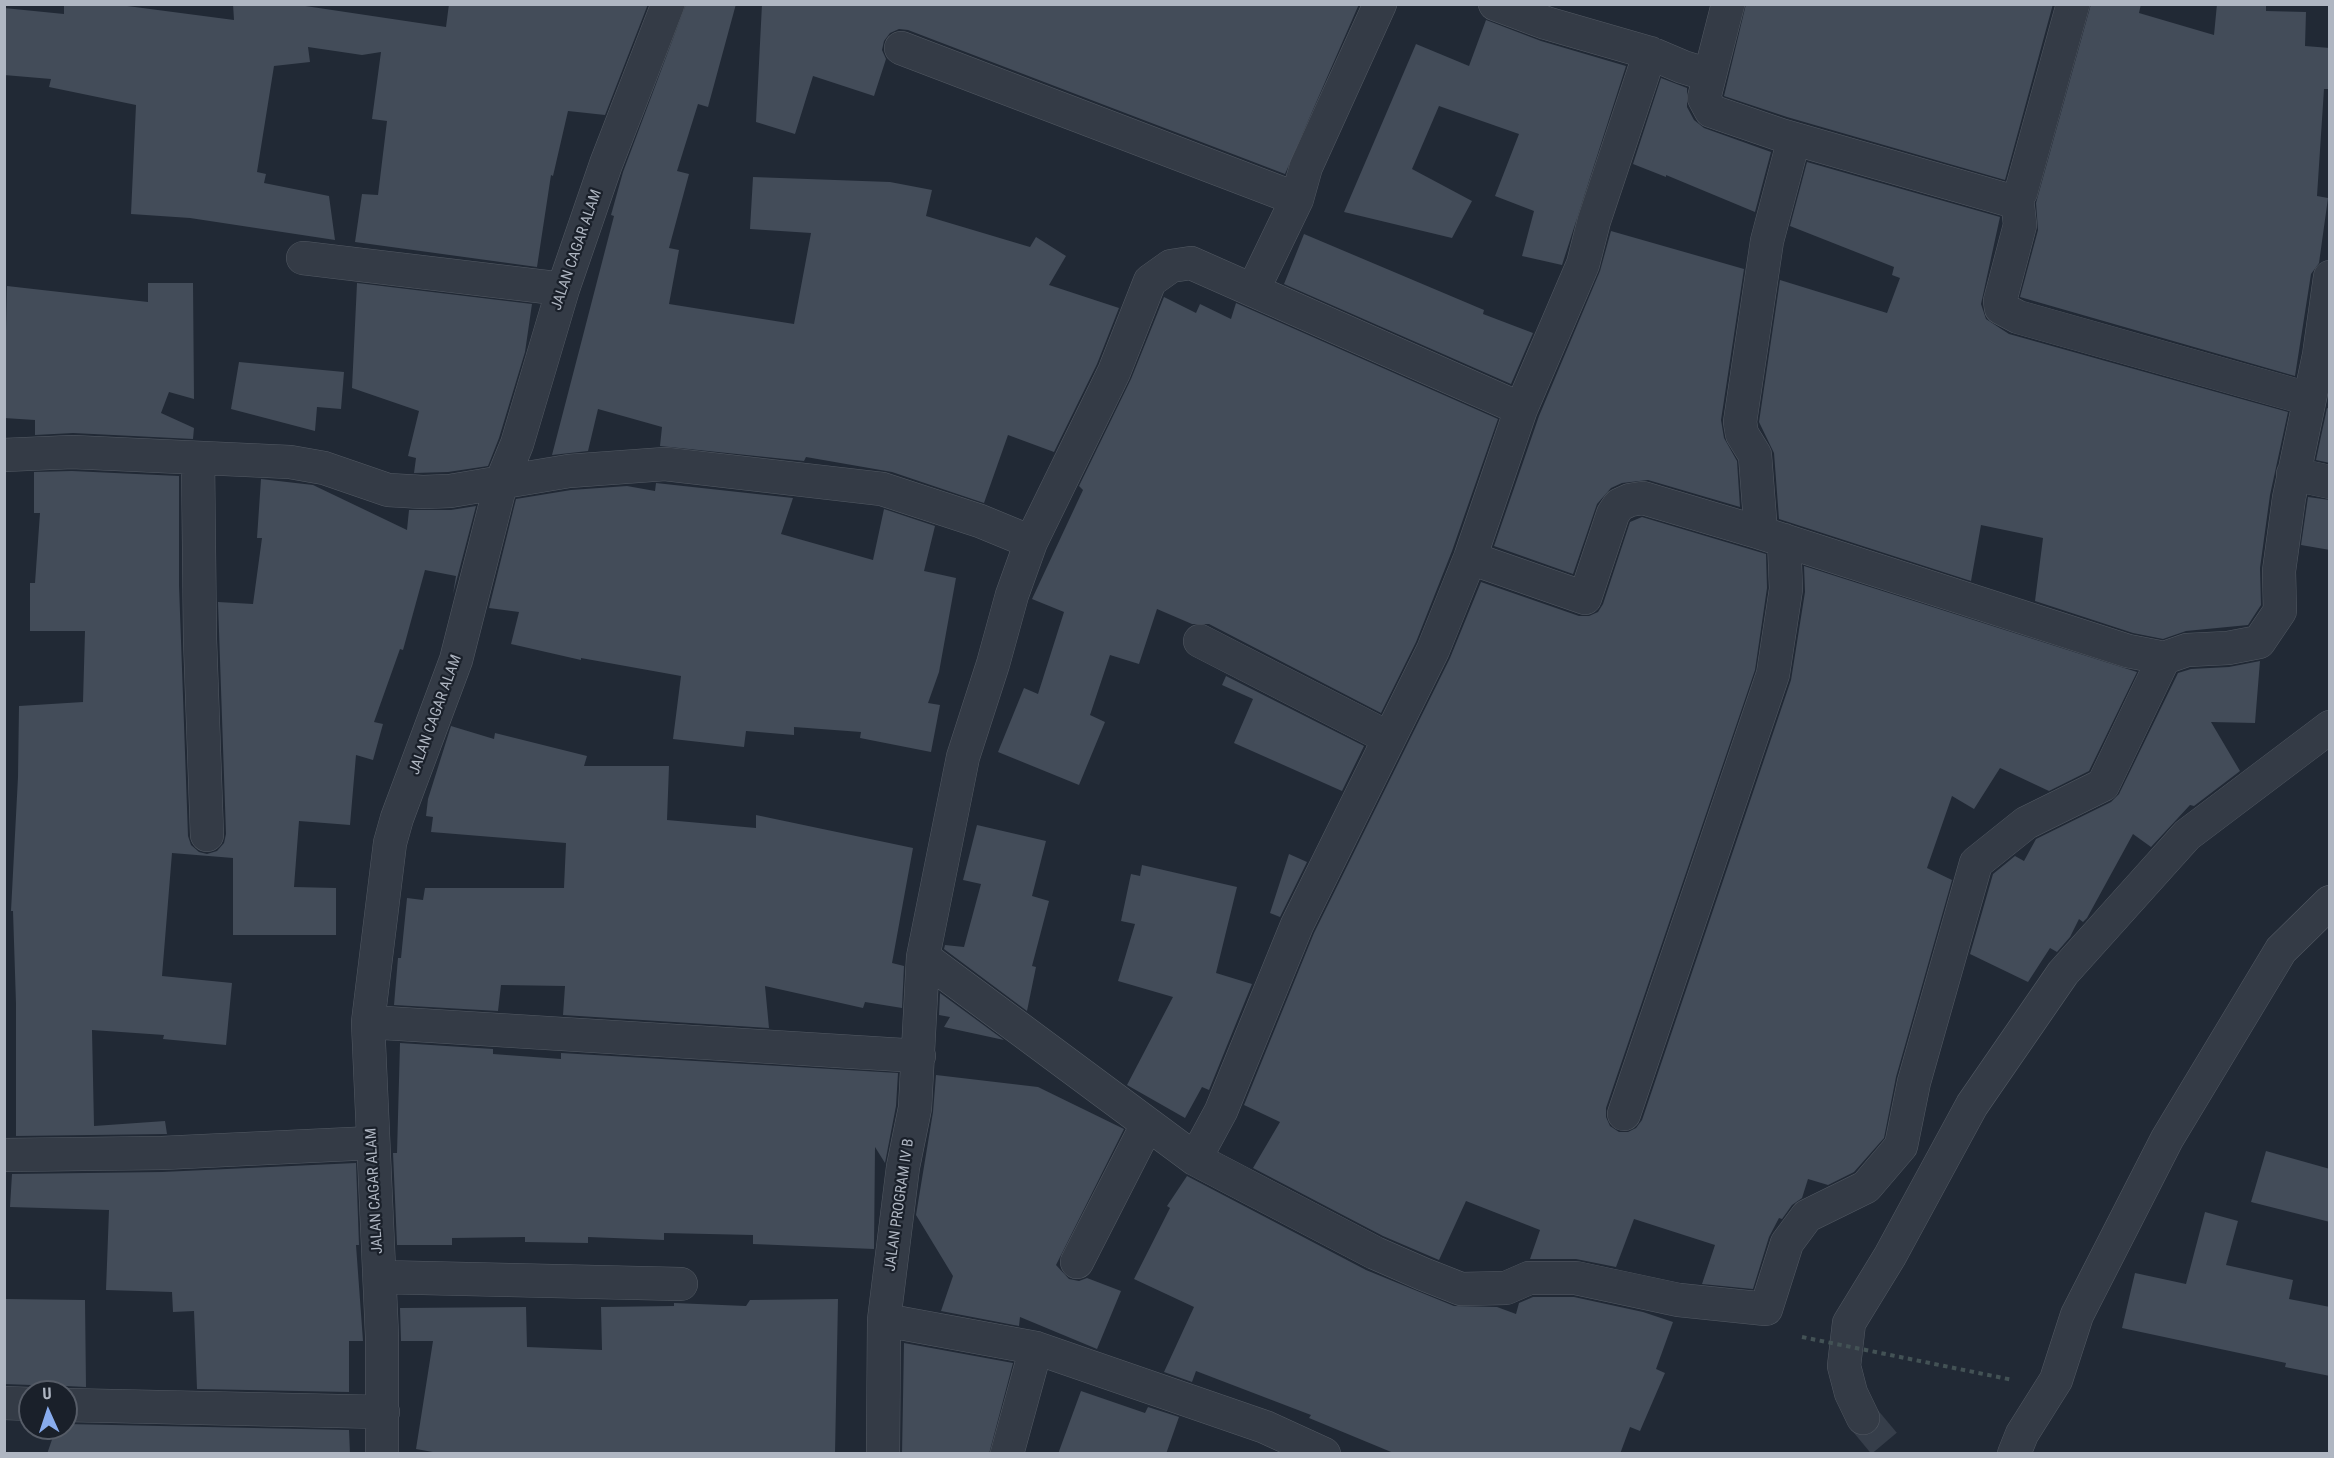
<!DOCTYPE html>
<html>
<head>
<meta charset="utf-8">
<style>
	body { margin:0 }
	#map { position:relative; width:2334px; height:1458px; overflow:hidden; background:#212935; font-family:"Roboto Condensed",sans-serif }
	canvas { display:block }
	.frame { position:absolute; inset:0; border:6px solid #afb6c2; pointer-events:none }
	.north { position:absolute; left:18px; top:1380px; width:60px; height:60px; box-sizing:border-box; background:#1a202a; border:2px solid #565c67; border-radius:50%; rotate:357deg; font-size:16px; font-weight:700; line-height:24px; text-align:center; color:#afb6c2 }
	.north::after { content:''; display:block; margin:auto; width:21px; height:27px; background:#88acee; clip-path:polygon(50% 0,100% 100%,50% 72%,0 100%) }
</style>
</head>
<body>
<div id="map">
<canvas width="2334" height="1458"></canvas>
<div class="frame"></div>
<div class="north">U</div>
</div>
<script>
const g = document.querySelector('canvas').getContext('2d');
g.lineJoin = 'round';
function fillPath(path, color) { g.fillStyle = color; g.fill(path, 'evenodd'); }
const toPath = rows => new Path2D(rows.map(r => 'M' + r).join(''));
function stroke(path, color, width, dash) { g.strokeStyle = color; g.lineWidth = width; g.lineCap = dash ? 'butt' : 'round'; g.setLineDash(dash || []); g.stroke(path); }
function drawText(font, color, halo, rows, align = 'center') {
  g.font = font + ' "Roboto Condensed",sans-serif'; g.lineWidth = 4.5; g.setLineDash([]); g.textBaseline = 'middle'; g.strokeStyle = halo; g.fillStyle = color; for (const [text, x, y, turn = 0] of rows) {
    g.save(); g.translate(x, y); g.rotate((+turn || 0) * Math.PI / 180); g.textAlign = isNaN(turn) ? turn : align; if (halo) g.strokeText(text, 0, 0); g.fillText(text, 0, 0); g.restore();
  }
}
fillPath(toPath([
	[64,4,112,4,234,20,233,4,292,4,446,27,449,4,648,4,605,115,568,111,553,176,551,175,537,267,355,242,362,194,378,195,387,121,372,119,381,52,362,55,308,47,310,62,274,66,257,172,266,174,264,183,329,196,335,240,190,218,131,214,136,105,49,87,51,79,4,75,4,8,64,14],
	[686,4,736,4,708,107,698,104,677,171,689,174,669,248,679,250,669,304,794,324,811,233,750,229,753,177,890,182,932,190,926,216,1030,247,1036,237,1066,256,1049,285,1119,308,1097,364,1054,452,1008,435,984,503,892,472,806,457,804,461,660,446,662,427,598,409,588,451,552,455,614,216,611,215,623,172],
	[762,4,1359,4,1285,174,908,30,899,29,890,33,884,41,882,50,886,59,874,96,813,76,795,134,756,122],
	[1746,4,2053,4,2005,180,1787,117,1724,96],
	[2091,4,2141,4,2139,13,2214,35,2217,4,2266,4,2266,11,2306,12,2305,46,2330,48,2330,89,2324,89,2317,196,2328,198,2319,263,2311,274,2295,376,2020,297,2038,230,2036,203],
	[1486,20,1541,41,1626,66,1562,265,1522,256,1534,211,1495,196,1519,134,1439,106,1412,169,1472,201,1452,238,1344,212,1416,44,1469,66],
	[1661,78,1687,88,1687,107,1694,120,1704,128,1771,152,1755,212,1666,175,1666,177,1633,164],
	[1807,162,2000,217,1981,304,1986,319,2009,334,2288,412,2270,495,2260,568,2261,605,2248,625,2186,631,2163,639,2133,633,2035,601,2043,538,1981,525,1971,581,1779,519,1774,453,1759,422,1780,280,1887,313,1900,278,1892,275,1894,267,1790,226],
	[1611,231,1744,269,1721,420,1724,438,1737,461,1740,507,1648,480,1622,483,1611,488,1597,504,1573,574,1494,546,1539,416,1600,271],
	[1304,234,1484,310,1483,314,1533,333,1511,384,1284,284],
	[148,283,193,283,194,399,169,392,161,413,194,428,193,439,73,433,35,435,35,420,4,418,7,286,148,302],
	[357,283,532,304,525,352,499,438,488,466,448,472,414,473,416,458,408,456,419,411,352,388],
	[1164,297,1196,313,1200,304,1231,319,1236,303,1498,419,1452,551,1416,642,1381,713,1209,624,1192,624,1157,609,1139,664,1110,655,1090,715,1105,722,1079,785,998,752,1024,688,1038,694,1064,612,1032,599,1083,490,1079,486,1131,379],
	[239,362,344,372,341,409,317,407,315,431,231,409],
	[2327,408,2330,409,2330,463,2316,460],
	[72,471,179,476,179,585,188,836,191,845,199,852,207,854,217,851,224,843,226,834,218,602,253,604,262,538,257,538,261,479,313,485,407,530,409,510,451,510,476,506,453,594,456,576,425,570,403,650,400,649,374,722,383,724,373,760,356,755,350,825,299,821,294,887,336,888,336,935,233,935,233,858,172,853,162,976,232,983,226,1045,163,1039,164,1035,92,1030,94,1126,165,1121,167,1134,16,1136,16,1004,13,911,11,911,18,777,19,706,83,702,85,631,30,631,30,583,35,583,40,513,34,513,34,472],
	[656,483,793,498,781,534,873,560,884,509,935,526,924,571,956,578,939,672,928,703,940,705,931,752,860,738,861,732,794,727,794,735,746,731,744,747,673,739,681,676,581,658,581,660,511,644,519,612,489,608,516,499,571,490,627,486,655,491],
	[2308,497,2330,500,2330,550,2301,545],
	[1642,517,1766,554,1767,588,1755,670,1606,1108,1606,1117,1610,1126,1619,1132,1628,1132,1636,1128,1642,1120,1791,680,1805,592,1804,566,2137,672,2089,771,2049,791,2000,768,1974,809,1952,796,1927,868,1952,880,1896,1077,1884,1138,1854,1172,1828,1185,1808,1179,1802,1198,1792,1205,1782,1219,1779,1218,1769,1237,1753,1289,1702,1284,1715,1245,1634,1219,1616,1267,1576,1259,1530,1259,1540,1230,1466,1201,1439,1260,1383,1236,1253,1168,1280,1122,1244,1105,1314,933,1450,658,1481,582,1579,616,1589,616,1598,612,1603,604,1630,522],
	[2260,661,2255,723,2211,722,2240,771,2194,806,2190,805,2151,847,2133,834,2087,918,2083,922,2079,919,2070,937,2057,952,2050,948,2028,982,1970,954,1993,874,2015,856,2024,861,2036,839,2111,802,2119,794,2178,673,2191,669,2229,667],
	[1226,676,1364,746,1342,791,1234,743,1253,699,1222,685],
	[451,726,494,739,495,733,587,756,584,766,669,766,667,820,756,828,756,815,913,848,892,963,904,966,902,1008,865,1002,863,1008,765,986,769,1028,563,1015,565,986,501,985,498,1011,394,1005,398,958,401,958,407,898,423,900,425,888,564,888,566,843,431,832,433,817,426,816,428,799],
	[977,825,1046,841,1032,896,1049,901,1032,966,1036,967,1027,1011,944,949,945,945,964,947,981,884,963,880],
	[1289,854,1307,862,1280,917,1270,913],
	[1142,865,1237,887,1216,973,1252,984,1209,1090,1202,1087,1185,1118,1127,1085,1173,997,1118,981,1135,924,1121,921,1131,874,1140,876],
	[940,993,1004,1040,944,1027,950,1017,939,1015],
	[400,1043,493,1049,493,1054,561,1059,561,1053,898,1073,896,1106,885,1163,875,1147,874,1249,753,1244,753,1235,664,1233,664,1240,588,1237,588,1243,525,1242,525,1237,452,1238,452,1245,397,1245,393,1153,397,1153],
	[936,1075,1038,1087,1124,1129,1056,1265,1069,1279,1079,1281,1087,1278,1121,1291,1097,1349,1020,1317,1019,1326,941,1311,953,1276,916,1215,933,1112],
	[2266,1151,2330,1169,2330,1222,2251,1202],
	[356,1163,359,1245,356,1245,363,1341,349,1341,349,1392,197,1389,194,1311,173,1312,172,1292,106,1290,109,1210,10,1207,12,1174,162,1172],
	[1187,1176,1366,1270,1454,1306,1497,1307,1516,1314,1519,1303,1533,1297,1574,1297,1643,1312,1673,1322,1656,1369,1665,1373,1640,1431,1630,1427,1620,1454,1396,1454,1309,1418,1311,1415,1196,1371,1192,1382,1164,1372,1194,1307,1134,1279,1170,1208,1167,1206],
	[2205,1212,2238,1221,2226,1265,2293,1280,2289,1299,2330,1307,2330,1376,2285,1367,2286,1363,2122,1328,2135,1273,2186,1284],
	[4,1299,85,1300,86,1387,66,1386,53,1392,44,1392,31,1385,4,1384],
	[838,1299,835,1454,444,1454,416,1449,433,1341,401,1341,400,1308,526,1307,527,1347,602,1350,601,1307,674,1306,674,1303,746,1306,750,1300],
	[904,1343,1013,1363,989,1454,902,1454],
	[1081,1391,1145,1413,1148,1407,1179,1417,1166,1454,1058,1454],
	[66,1424,349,1430,350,1454,47,1454,56,1428,66,1428]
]), '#434c59');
stroke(toPath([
	[1863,1418,1893,1454]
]), '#363e4a', 33, [33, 16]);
const minor = toPath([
	[1495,4,1546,23,1650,53,1683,67,1709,75],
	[1728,4,1704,98,1711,111,1781,135,2008,200,2017,198],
	[2073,4,2021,192,2017,198,2020,225,2000,301,2001,308,2018,317,2309,399],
	[901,48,1297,199],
	[303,258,563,289],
	[1253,290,1297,199,1306,167,1380,4],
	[4,455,72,452,290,462,324,468,388,490,423,492,450,491,569,471,665,464,882,489,980,521,1031,542],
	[198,458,200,639,207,835],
	[2293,474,2330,482],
	[1761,533,1755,455,1742,434,1740,422,1767,241,1794,139],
	[1470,558,1585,598,1613,514,1619,505,1630,500,1643,498,1761,533,2128,651,2164,658,2187,650,2228,648,2259,642,2280,611,2279,571,2289,498,2319,355,2330,277],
	[1200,641,1389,738],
	[923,957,1195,1159,1375,1253,1423,1274,1461,1289,1506,1288,1529,1278,1576,1278,1679,1300,1766,1309,1787,1243,1807,1216,1866,1187,1901,1146,1914,1082,1976,863,2026,823,2103,785,2164,658],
	[368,1022,919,1056],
	[1624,1114,1773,674,1786,589,1784,540],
	[4,1155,162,1153,372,1143],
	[1195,1159,1221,1111,1297,925,1433,650,1470,558,1521,409,1583,264,1594,221,1650,53],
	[1077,1262,1147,1125],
	[380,1277,681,1284],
	[884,1320,1036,1348,1265,1427,1324,1454],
	[4,1403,30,1404],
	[66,1405,383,1412],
	[1863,1418,1851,1393,1844,1366,1849,1323,1890,1256,1972,1105,2063,973,2187,835,2330,727],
	[382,1454,382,1336,368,1022,390,843,397,818,456,660,501,483,517,444,563,289,606,164,668,4],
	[883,1454,884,1320,903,1167,915,1108,923,957,963,757,993,664,1012,595,1031,542,1114,372,1150,281,1171,266,1191,263,1521,409],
	[1007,1454,1036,1348],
	[2014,1454,2022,1434,2056,1380,2077,1315,2167,1139,2281,950,2330,902]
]);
stroke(minor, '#525963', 34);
stroke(minor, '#343b46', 33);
stroke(toPath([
	[1802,1337,2013,1380]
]), '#435255', 4, [4.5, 4.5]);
drawText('15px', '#afb6c2', '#1a202a', [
	["JALAN CAGAR ALAM",577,250,-71],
	["JALAN CAGAR ALAM",436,715,-70],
	["JALAN CAGAR ALAM",375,1191,-93],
	["JALAN PROGRAM IV B",900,1205,-82]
]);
</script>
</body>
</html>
